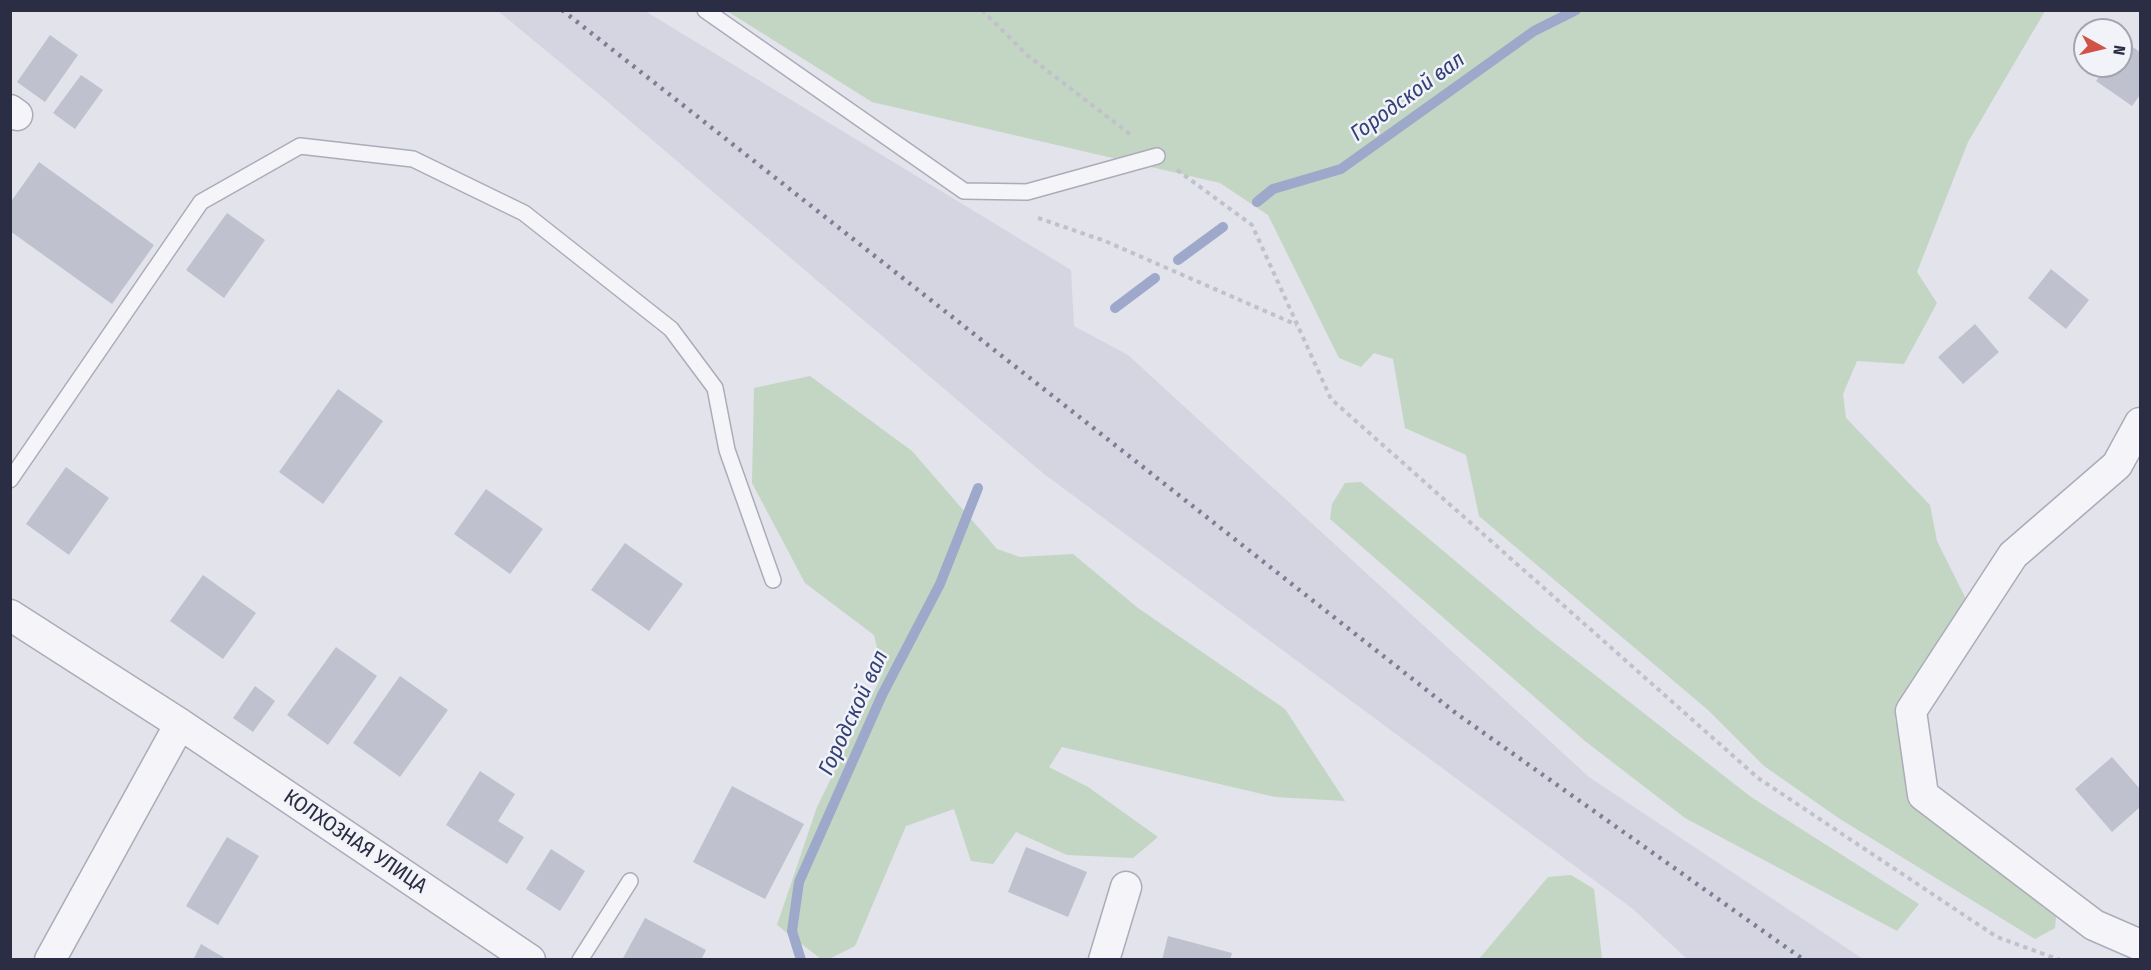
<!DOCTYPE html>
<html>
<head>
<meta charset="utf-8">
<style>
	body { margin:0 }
	#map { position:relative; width:2151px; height:970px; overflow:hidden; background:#e2e3eb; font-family:"Fira Sans Condensed",sans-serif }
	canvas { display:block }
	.frame { position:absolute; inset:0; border:12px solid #2a2d43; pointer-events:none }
	.north { position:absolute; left:2073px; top:18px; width:60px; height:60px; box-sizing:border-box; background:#f2f3f8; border:2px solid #a2a4b0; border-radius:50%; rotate:98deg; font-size:16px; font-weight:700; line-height:24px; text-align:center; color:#2a2d43 }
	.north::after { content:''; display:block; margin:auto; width:21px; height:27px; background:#d15346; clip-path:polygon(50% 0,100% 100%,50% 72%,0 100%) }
</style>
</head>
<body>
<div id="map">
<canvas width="2151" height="970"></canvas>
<div class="frame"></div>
<div class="north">N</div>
</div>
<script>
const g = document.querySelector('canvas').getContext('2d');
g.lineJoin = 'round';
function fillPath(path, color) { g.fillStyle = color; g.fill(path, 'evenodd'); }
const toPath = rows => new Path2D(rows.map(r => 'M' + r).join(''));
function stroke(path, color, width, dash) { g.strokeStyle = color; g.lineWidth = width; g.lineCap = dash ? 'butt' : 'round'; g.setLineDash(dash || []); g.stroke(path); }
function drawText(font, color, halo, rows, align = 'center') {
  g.font = font + ' "Fira Sans Condensed",sans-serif'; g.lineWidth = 5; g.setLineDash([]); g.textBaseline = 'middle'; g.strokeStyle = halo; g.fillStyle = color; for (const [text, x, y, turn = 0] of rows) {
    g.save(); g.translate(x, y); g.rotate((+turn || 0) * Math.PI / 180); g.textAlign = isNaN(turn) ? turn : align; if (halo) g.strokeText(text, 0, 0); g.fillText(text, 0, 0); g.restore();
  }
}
fillPath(toPath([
	[498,11,645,11,1071,270,1074,326,1128,355,1589,777,1863,959,1687,959,1633,909,1044,474,596,92]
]), '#d4d5e0');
fillPath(toPath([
	[727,11,2045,11,1968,142,1917,272,1937,303,1904,364,1857,361,1843,394,1846,418,1930,505,1937,541,1966,599,1895,719,1915,795,2057,907,2055,928,2035,939,1840,819,1764,766,1708,710,1479,516,1466,455,1405,428,1393,359,1374,353,1361,367,1339,358,1268,215,1220,183,872,102],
	[810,376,912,451,997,549,1020,557,1073,554,1138,608,1285,709,1345,801,1275,797,1062,747,1049,767,1088,787,1158,837,1133,858,1067,855,1016,832,993,864,971,861,954,809,906,826,855,946,829,959,821,959,777,925,817,807,883,673,874,635,805,583,752,483,754,388],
	[1361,482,1540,632,1751,797,1919,904,1897,931,1685,818,1585,741,1330,519,1332,504,1345,483],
	[1571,875,1594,889,1602,958,1604,959,1479,959,1548,877]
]), '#c3d5c3');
stroke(toPath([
	[1257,202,1273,189,1341,169,1534,31,1576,10],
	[1178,260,1223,227],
	[1115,308,1155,278],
	[801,960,792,931,799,882,882,695,940,584,978,488]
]), '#9da8cb', 10);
fillPath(toPath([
	[50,35,78,55,45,102,17,82],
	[2124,41,2140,52,2140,95,2132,106,2096,81,2107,66,2121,66,2121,46],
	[81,75,103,90,75,129,53,113],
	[39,162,154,245,112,304,10,231,10,203],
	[227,213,265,240,224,298,186,270],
	[2051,269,2089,300,2066,329,2028,298],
	[1975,324,1999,352,1963,384,1938,357],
	[338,389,383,421,323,504,279,472],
	[66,467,109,498,69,555,26,524],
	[486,489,543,529,510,574,454,534],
	[625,543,683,584,649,631,591,590],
	[203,575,256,613,223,659,170,621],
	[336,647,377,676,328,745,287,715],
	[400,676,448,710,400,777,353,743],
	[255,686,275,701,253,732,233,718],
	[2112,757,2140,789,2140,807,2112,832,2075,789],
	[480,771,515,794,498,821,524,837,507,864,446,825],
	[732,786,804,824,765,899,693,862],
	[227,837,259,856,218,925,186,906],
	[1026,847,1087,872,1068,917,1008,892],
	[551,849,585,871,560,911,526,889],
	[645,918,706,950,701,960,622,960],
	[1168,936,1232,953,1230,960,1162,960],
	[201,944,228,960,193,960]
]), '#bfc1ce');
const service = toPath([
	[705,10,964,191,1027,192,1157,156],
	[10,480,201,202,300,146,413,159,524,213,671,329,715,388,727,450,773,580],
	[580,960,630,881]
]);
const minor = toPath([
	[10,110,17,115],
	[2140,423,2117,465,2013,555,1911,711,1923,795,2094,925,2140,945],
	[10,615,180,724],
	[50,960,180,724,530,960],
	[1104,960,1126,887]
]);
stroke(service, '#abacb9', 18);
stroke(minor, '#abacb9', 33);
stroke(toPath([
	[982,10,1027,55,1131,135],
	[1177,170,1252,225,1331,399,1758,778,1997,937,2060,960],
	[1038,218,1105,241,1297,325]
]), '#c0c1ca', 4, [4.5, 4.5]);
stroke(service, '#f5f5f9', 15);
stroke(minor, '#f5f5f9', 30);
stroke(toPath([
	[562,10,1457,714,1804,960]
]), '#7b7e94', 4.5, [3, 6]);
drawText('21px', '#2a2d43', '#f2f3f8', [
	["КОЛХОЗНАЯ УЛИЦА",355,842,34]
]);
drawText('italic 22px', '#334178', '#f2f3f8', [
	["Городской вал",1408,97,-36],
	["Городской вал",854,713,-65]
]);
</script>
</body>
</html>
